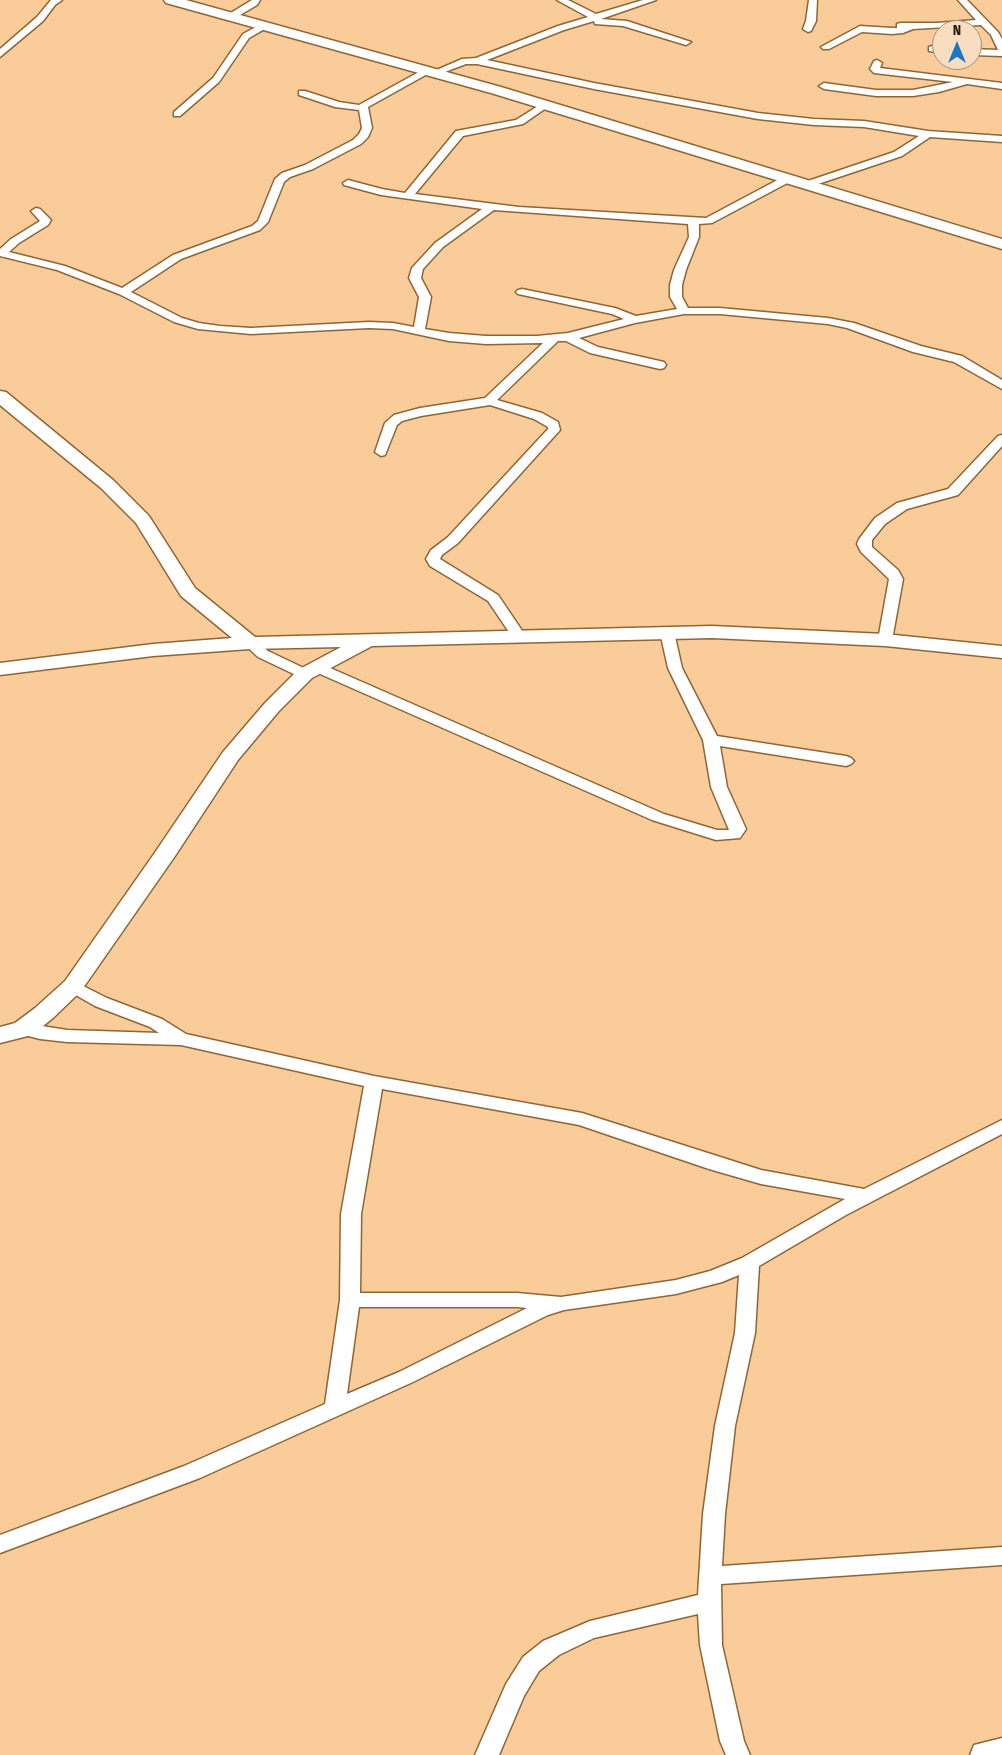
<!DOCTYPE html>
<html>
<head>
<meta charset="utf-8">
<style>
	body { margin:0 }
	#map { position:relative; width:1002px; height:1755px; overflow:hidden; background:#f9cc9a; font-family:"Fira Sans Condensed",sans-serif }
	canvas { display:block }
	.north { position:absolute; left:932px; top:20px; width:50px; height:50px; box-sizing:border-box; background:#f8ddc0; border:1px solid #a58f75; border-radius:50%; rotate:0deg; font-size:14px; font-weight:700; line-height:20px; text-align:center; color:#291905 }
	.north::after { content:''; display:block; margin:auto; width:18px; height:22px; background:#1b76c3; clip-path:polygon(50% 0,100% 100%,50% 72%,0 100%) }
</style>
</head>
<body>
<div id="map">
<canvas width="1002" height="1755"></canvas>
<div class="north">N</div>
</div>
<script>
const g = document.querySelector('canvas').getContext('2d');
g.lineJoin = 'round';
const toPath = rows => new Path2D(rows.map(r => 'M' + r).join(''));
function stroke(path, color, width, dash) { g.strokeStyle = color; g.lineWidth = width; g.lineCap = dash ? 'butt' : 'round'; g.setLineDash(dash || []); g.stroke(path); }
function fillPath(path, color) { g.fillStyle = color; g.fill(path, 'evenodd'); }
const street = toPath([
	[51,0,62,0,55,5,43,21,0,57,0,49,37,17,51,0],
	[252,0,260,0,257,5,235,18,229,18,229,14,252,0],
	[557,0,568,0,596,14,643,0,656,0,601,19,627,21,691,42,686,45,623,26,595,24,594,21,564,30,487,60,594,83,758,113,814,119,864,121,928,131,1002,136,1002,142,930,137,902,156,809,187,805,186,804,184,805,182,894,152,919,136,864,127,814,125,758,119,594,89,477,64,466,64,437,75,432,72,462,59,476,58,558,26,588,17,557,0],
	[809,0,817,0,816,21,811,31,808,32,803,29,806,21,809,0],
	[958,0,967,0,998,32,1002,39,1002,56,972,55,972,49,998,50,991,35,981,25,913,29,903,33,892,34,862,32,829,49,823,49,821,47,860,26,892,28,897,28,897,24,900,23,937,23,976,20,958,0],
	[265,22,270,25,268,27,249,38,219,82,180,116,174,116,174,112,213,78,243,34,265,22],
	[932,46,942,47,942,53,929,51,929,47,932,46],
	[877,60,882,63,880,68,1002,83,1002,89,967,84,939,92,913,96,876,96,824,89,819,86,824,83,876,90,913,90,953,82,874,73,870,69,874,61,877,60],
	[428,67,433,70,431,72,368,107,372,128,368,137,361,144,313,169,290,177,284,182,268,222,260,230,181,259,131,292,182,318,199,323,220,326,251,328,369,322,393,323,414,327,419,297,409,278,412,268,435,243,482,209,381,195,344,185,343,183,348,180,382,189,405,193,456,131,516,120,546,101,549,102,549,106,523,124,463,136,415,194,519,207,706,218,785,176,793,176,794,178,793,180,712,223,699,224,699,237,686,270,682,285,682,297,688,308,720,308,828,318,854,323,921,346,962,356,1002,380,1002,389,954,362,913,352,847,328,828,324,720,314,684,314,635,323,579,338,598,347,664,362,666,365,664,368,660,369,590,353,566,341,558,341,497,400,542,413,558,422,560,430,458,543,442,555,440,559,498,595,525,635,523,638,518,639,513,638,488,601,430,566,426,559,431,550,448,537,548,429,548,427,534,419,490,405,421,416,402,421,397,425,385,455,381,456,375,452,385,423,394,415,420,408,485,398,543,343,486,344,449,341,393,329,369,328,251,334,198,329,174,322,119,294,57,270,0,256,0,249,11,239,40,221,31,211,36,208,40,209,51,220,48,225,19,243,9,252,65,266,122,288,173,255,252,226,258,221,275,179,282,173,305,165,353,140,359,134,362,128,359,110,335,107,299,95,299,91,305,91,339,102,359,105,428,67],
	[494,210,688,224,689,237,674,270,670,285,670,297,677,309,636,316,615,308,522,289,518,290,516,292,518,294,612,314,624,319,568,333,537,336,486,336,449,333,425,329,431,297,421,278,423,269,443,247,494,210],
	[1002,435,1002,446,958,495,907,509,885,524,872,540,872,547,898,570,903,579,892,640,890,643,885,644,880,643,878,640,889,579,861,552,857,544,859,539,875,518,897,503,948,489,998,436,1002,435],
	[667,628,672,629,674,632,682,668,717,736,846,756,851,758,854,761,851,764,846,766,720,746,727,787,746,829,740,838,716,840,652,820,311,670,309,667,311,664,316,663,321,664,664,814,717,830,729,830,711,787,703,740,668,668,660,632,662,629,667,628],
	[250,639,255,640,268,651,310,671,312,674,310,677,300,677,258,657,243,643,245,640,250,639],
	[73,981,107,998,162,1019,186,1034,374,1076,582,1113,761,1170,864,1189,1002,1120,1002,1134,846,1215,759,1266,755,1333,735,1426,725,1514,722,1566,1002,1547,1002,1565,721,1584,722,1645,744,1741,750,1755,726,1755,720,1741,700,1645,698,1614,594,1638,559,1655,539,1671,524,1696,499,1755,475,1755,506,1684,523,1657,543,1641,590,1621,698,1595,703,1514,715,1426,735,1333,739,1275,722,1282,676,1294,564,1310,548,1315,413,1382,200,1478,0,1553,0,1535,184,1466,325,1404,340,1300,341,1214,364,1086,181,1045,67,1042,40,1039,17,1033,14,1029,17,1025,23,1023,67,1030,159,1033,150,1027,95,1006,67,990,64,986,67,982,73,981],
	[382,1089,579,1125,709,1169,761,1184,845,1199,742,1258,710,1271,676,1280,561,1297,517,1293,360,1293,361,1214,382,1089],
	[359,1307,517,1307,527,1308,399,1372,347,1394,359,1307]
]);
const secondary = toPath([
	[0,391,6,392,113,480,149,516,195,588,255,637,712,626,885,634,1002,646,1002,658,885,646,712,638,372,646,312,678,279,711,238,760,175,856,81,991,53,1018,32,1035,0,1043,0,1027,15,1023,35,1008,65,981,154,854,223,752,265,703,298,670,341,647,250,649,153,656,0,675,0,663,153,644,232,638,181,596,136,523,101,488,0,405,0,391],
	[1002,1738,1002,1755,970,1755,974,1745,1002,1738]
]);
const primary = toPath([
	[164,0,186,0,501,87,1002,239,1002,249,491,93,166,3,164,0]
]);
stroke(street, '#8e6636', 3);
stroke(secondary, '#8e6636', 3);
stroke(primary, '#8e6636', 3);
fillPath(street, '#fff');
fillPath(secondary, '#fff');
fillPath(primary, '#fff');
</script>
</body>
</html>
